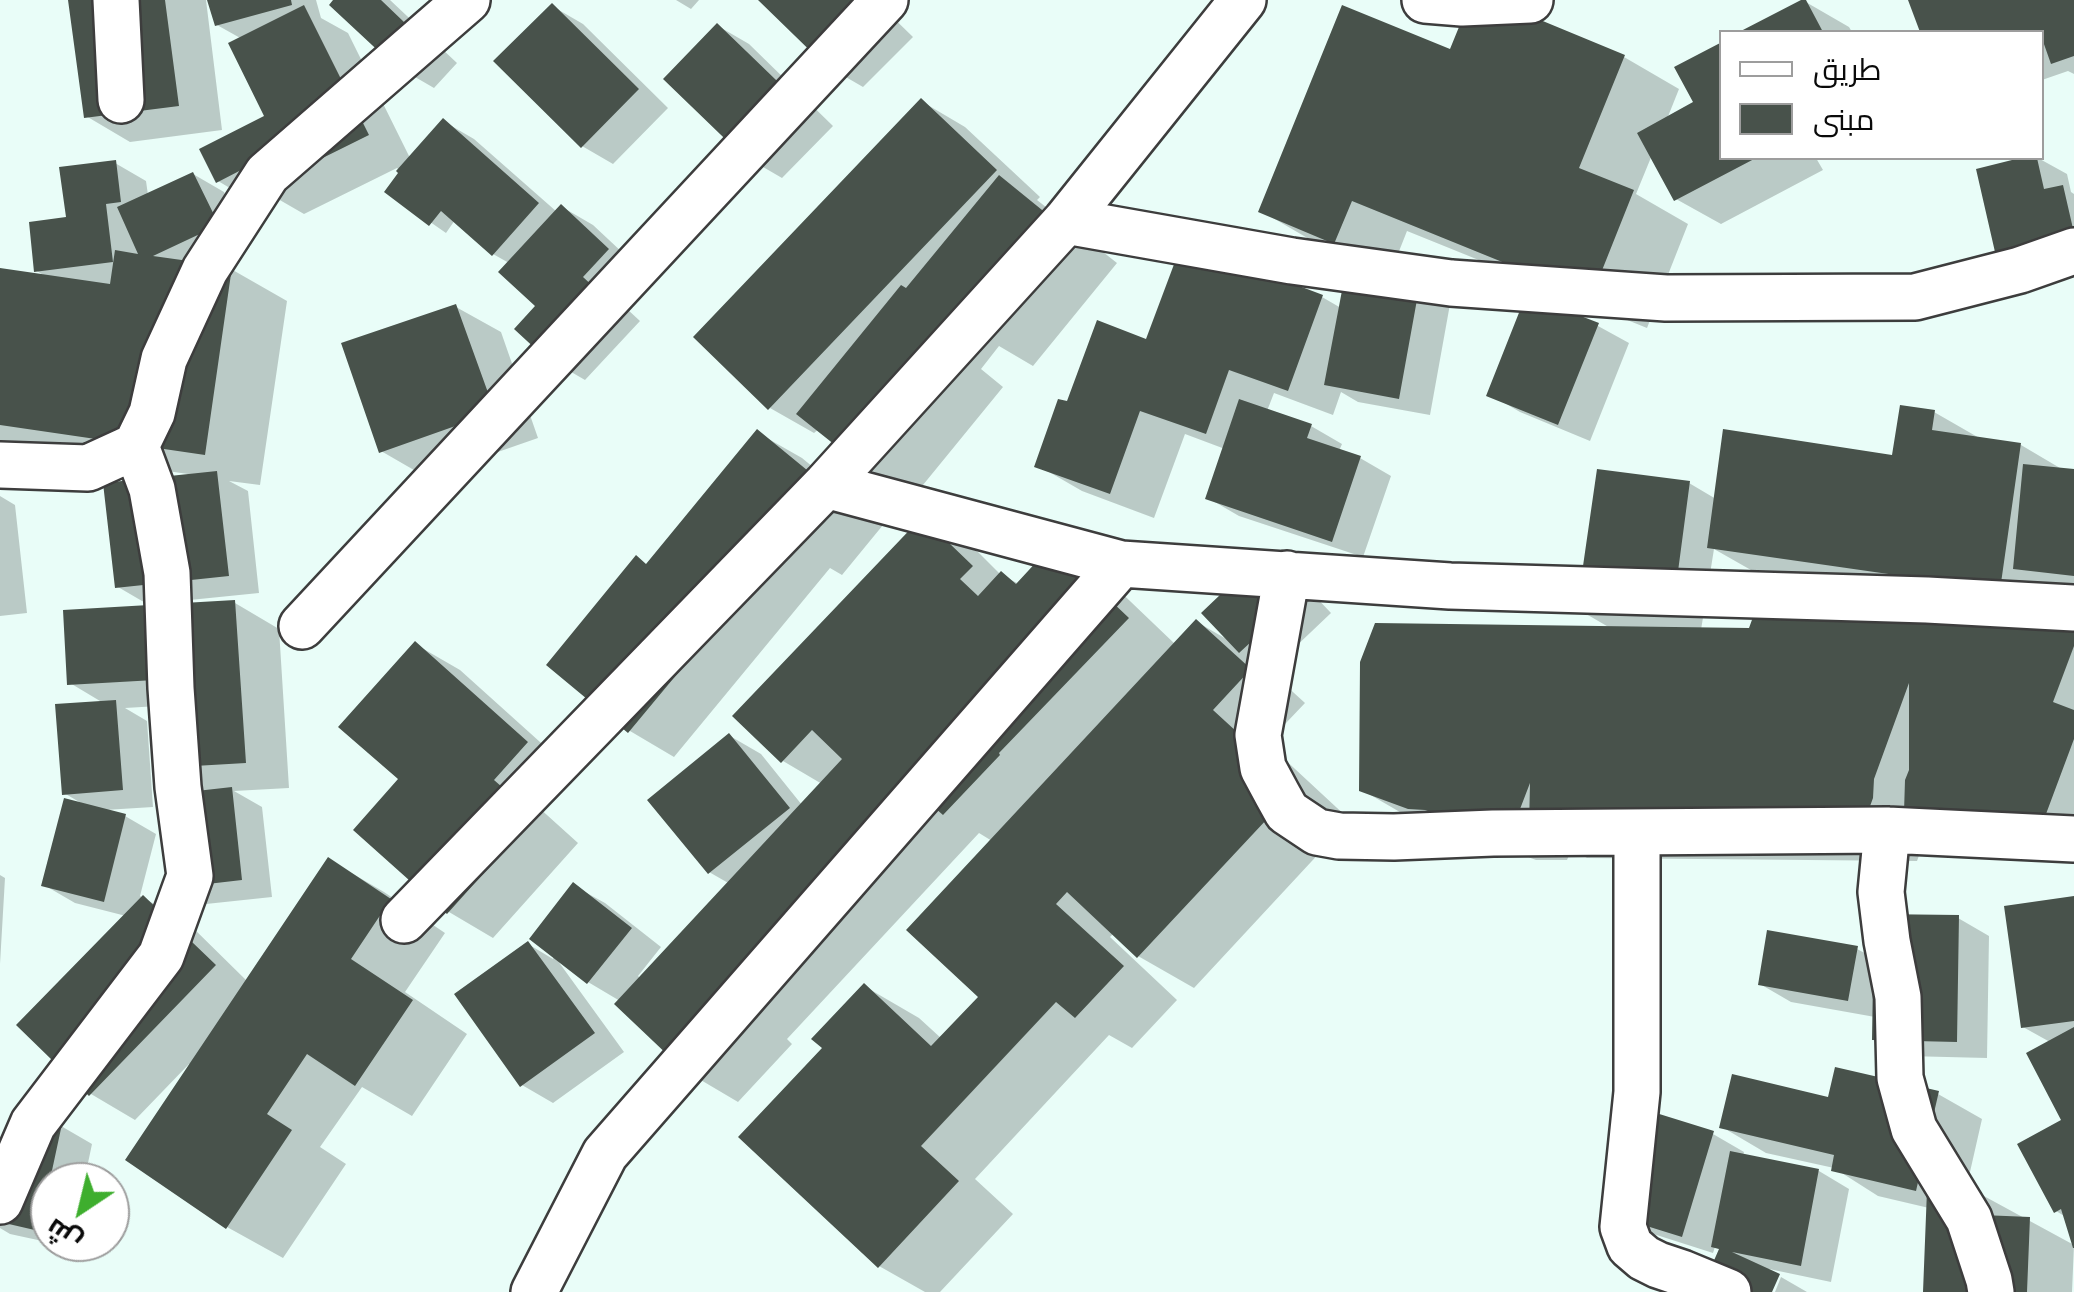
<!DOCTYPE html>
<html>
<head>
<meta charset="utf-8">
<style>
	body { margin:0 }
	#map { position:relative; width:2074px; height:1292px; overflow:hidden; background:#e9fdf8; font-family:"Roboto Serif",Cairo,serif }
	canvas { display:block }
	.legend { position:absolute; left:1719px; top:30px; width:325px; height:130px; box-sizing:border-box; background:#fff; border:2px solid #9d9d9d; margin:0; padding:12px 18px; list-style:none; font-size:30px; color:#0a0a0a }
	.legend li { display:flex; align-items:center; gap:20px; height:50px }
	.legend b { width:50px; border:2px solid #9d9d9d }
	.north { position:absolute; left:30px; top:1162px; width:100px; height:100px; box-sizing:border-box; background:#fff; border:2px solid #9d9d9d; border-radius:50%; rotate:215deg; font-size:28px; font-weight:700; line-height:40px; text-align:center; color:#0a0a0a }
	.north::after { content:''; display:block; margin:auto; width:35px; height:45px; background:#3eae2e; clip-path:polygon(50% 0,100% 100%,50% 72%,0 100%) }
</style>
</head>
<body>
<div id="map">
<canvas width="2074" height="1292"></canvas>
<ul class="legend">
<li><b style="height:12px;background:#fff"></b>طريق</li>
<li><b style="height:28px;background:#48524b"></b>مبنى</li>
</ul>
<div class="north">ش</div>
</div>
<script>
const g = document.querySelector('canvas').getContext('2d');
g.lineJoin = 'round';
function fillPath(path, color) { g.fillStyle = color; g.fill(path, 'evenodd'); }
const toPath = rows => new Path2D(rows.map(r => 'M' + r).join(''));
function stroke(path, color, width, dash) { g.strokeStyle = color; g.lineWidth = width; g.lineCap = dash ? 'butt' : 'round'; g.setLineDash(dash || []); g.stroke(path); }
fillPath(toPath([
	[71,0,206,0,222,130,130,142,86,116],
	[210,0,316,0,321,18,348,33,410,158,443,121,474,139,557,212,562,207,593,225,639,268,613,296,640,321,585,380,554,362,539,306,509,263,493,254,455,220,446,233,387,192,411,181,397,168,304,214,278,199,262,207,218,181,268,117,242,39,217,25],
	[337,0,390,0,457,63,434,88,403,70],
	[676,0,699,0,691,9],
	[761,0,875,0,913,37,863,87,832,69],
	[1485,0,1624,57,1679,89,1667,119,1722,158,1816,158,1823,170,1721,224,1676,199,1652,155,1636,194,1688,224,1647,328,1407,231,1392,269,1452,293,1430,415,1358,402,1341,392,1333,415,1274,393,1267,411,1311,426,1342,444,1339,451,1360,458,1391,476,1363,557,1239,516,1208,498,1225,449,1185,434,1154,518,1082,491,1037,465,1069,405,1148,342,1293,286,1322,297,1341,308,1350,257,1316,243,1261,211,1451,52],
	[1911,0,2074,0,2074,74,2068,71,2042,80,2042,32,1923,32],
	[1804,1,1849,27,1852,32,1745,32],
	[552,6,583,24,668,108,613,164,582,146],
	[718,26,749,44,833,126,782,178,751,160],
	[921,101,965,127,1040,197,1037,200,1117,263,1033,366,999,346,981,369,1003,387,914,496,870,470,819,429,814,433,770,408],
	[2031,158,2038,158,2067,174,2071,192,2074,194,2074,257,2028,268,1997,250,1979,170],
	[115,163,146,181,148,195,193,174,224,192,248,242,231,269,287,301,260,485,229,481,248,491,259,593,170,602,171,607,235,603,279,629,289,788,234,791,262,807,272,897,206,904,175,886,206,792,162,767,159,706,125,708,147,721,153,807,105,810,125,816,156,834,140,896,188,923,248,982,329,860,384,892,445,933,405,992,467,1034,412,1116,362,1087,320,1147,346,1164,283,1258,227,1227,191,1066,189,1064,135,1120,91,1094,19,1025,126,916,75,903,44,885,81,803,64,793,105,704,70,683,154,608,118,587,188,474,0,447,0,270,48,278,37,271,69,219],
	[1528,298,1598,326,1629,343,1590,441,1520,412,1489,394],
	[456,307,501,332,538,438,426,477,381,451],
	[1934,412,1981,439,2021,445,2065,471,2074,472,2074,589,1765,578,1714,549,1701,630,1750,630,1862,623,2074,626,2074,844,1928,831,1917,861,1587,858,1572,849,1567,860,1536,860,1482,840,1417,822,1362,790,1612,629,1581,611,1604,575,1586,565,1689,483,1716,499,1894,458],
	[758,433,802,458,883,525,842,575,830,568,674,757,630,731,549,665,648,565],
	[0,496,15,505,27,613,0,616],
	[922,520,978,552,1001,575,1019,584,1108,580,1176,645,1197,622,1228,640,1295,575,1331,613,1270,671,1305,703,1267,743,1350,820,1194,988,1138,956,1114,933,1110,937,1177,1000,1132,1048,1109,1035,975,1179,1013,1214,940,1292,925,1292,879,1266,825,1048,864,986,919,1018,942,1039,981,996,992,841,979,833,787,1039,792,1044,738,1102,694,1076,620,1001,588,982,558,961,624,1052,553,1103,522,1085,528,944,553,959,574,886,605,903,661,947,638,976,641,979,730,884,709,872,730,736,761,754,802,805,822,784,783,761],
	[415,644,460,670,570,769,537,806,578,843,493,938,449,912,356,829,401,779],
	[0,875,5,878,0,964],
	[2074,899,2074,1243,2066,1217,2056,1211,2065,1121,2050,1042,2023,1027],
	[1958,918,1989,936,1987,1058,1906,1056,1875,1017,1791,1002,1760,984,1857,949,1876,959],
	[1938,1094,1982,1119,1965,1194,1982,1195,2074,1245,2072,1292,1925,1292,1929,1208,1878,1196,1834,1168,1766,1153,1722,1127,1829,1100],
	[1642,1111,1713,1134,1744,1152,1743,1156,1819,1171,1849,1189,1831,1282,1769,1269,1769,1292,1703,1292,1721,1250,1715,1247,1713,1253,1641,1230],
	[61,1126,92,1144,84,1182,50,1182,50,1242,71,1242,70,1247,10,1234,0,1228,0,1145],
	[1781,1277,1807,1292,1775,1292]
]), '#0003');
fillPath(toPath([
	[68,0,165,0,179,106,84,118],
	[207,0,291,0,292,5,215,26],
	[333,0,381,0,427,44,401,72,329,5],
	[758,0,865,0,831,71],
	[1470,0,1492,0,1625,55,1579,168,1634,190,1591,298,1352,201,1334,244,1258,212,1342,5,1450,49],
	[1801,0,1806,0,1823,32,1739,32],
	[1908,0,2074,0,2074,56,2051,64,2039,30,2033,32,1920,32],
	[552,3,639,89,581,148,493,61],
	[304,5,369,135,258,190,247,167,216,183,199,149,264,116,228,43],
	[717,23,804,107,749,162,663,79],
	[1722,42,1722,158,1756,158,1674,201,1637,133,1693,102,1674,67],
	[921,98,997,170,768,410,693,337],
	[443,118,539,203,492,256,441,211,429,226,384,192,398,173,396,171],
	[2020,158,2037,158,2044,189,2063,185,2074,233,1995,252,1976,169],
	[116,160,121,202,106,204,113,262,34,272,29,222,66,217,59,167],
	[193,172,219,225,153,256,232,267,205,455,0,425,0,268,110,284,115,250,138,254,117,207],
	[999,175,1074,236,987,342,958,317,961,360,869,472,796,414,901,285,906,288],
	[561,204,609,249,583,277,610,302,552,364,514,329,535,306,498,272],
	[1185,235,1254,269,1323,295,1288,391,1229,370,1206,434,1140,411,1110,494,1034,467,1058,399,1067,401,1097,320,1146,339],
	[1348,259,1422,272,1399,399,1324,385],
	[1526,295,1599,323,1558,425,1486,396],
	[456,304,495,412,379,453,341,343],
	[1239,399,1312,424,1307,438,1361,456,1332,542,1205,499],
	[1900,405,1935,410,1932,430,2021,443,2000,590,1707,548,1723,429,1892,455],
	[757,429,841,498,796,551,786,543,628,733,546,665,636,555,646,564],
	[2023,464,2074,469,2074,576,2013,569],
	[1597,469,1690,481,1677,579,1583,566],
	[217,471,229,576,115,588,103,483],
	[922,517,973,566,960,579,978,596,1001,571,1016,584,1052,545,1129,618,999,753,1000,755,943,815,935,808,692,1078,614,1004,842,759,812,730,781,763,732,716],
	[1263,554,1302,595,1239,653,1201,613],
	[1765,584,1863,621,2074,623,2074,646,2053,702,2074,710,2074,739,2046,814,1904,812,1905,780,1909,770,1909,683,1874,779,1873,798,1861,831,1529,827,1530,783,1512,830,1478,829,1425,810,1408,809,1359,791,1360,662,1375,623,1749,628],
	[235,600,246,763,160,768,155,680,67,685,63,610],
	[1196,619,1251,669,1213,710,1297,787,1137,958,1067,892,1056,904,1124,966,1075,1018,1056,1002,921,1146,959,1181,878,1268,738,1137,822,1048,811,1039,864,983,931,1046,978,997,906,930],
	[415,641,528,742,494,780,535,816,447,914,353,830,398,779,338,727],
	[116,700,123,790,62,795,55,704],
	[729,733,790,808,708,874,647,800],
	[232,787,242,880,173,888,161,795],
	[64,798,126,814,104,902,41,886],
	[328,857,391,899,351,959,413,1000,355,1086,307,1054,267,1114,292,1130,226,1229,125,1160],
	[573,882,632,928,587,984,529,939],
	[143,895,216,965,89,1096,16,1025],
	[2074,896,2074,1021,2021,1028,2004,906],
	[1874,914,1959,915,1957,1042,1872,1040],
	[1767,930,1858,946,1848,1001,1758,985],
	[528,941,595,1033,520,1087,454,994],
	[2074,1027,2074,1248,2073,1248,2061,1209,2054,1213,2017,1144,2061,1120,2026,1053],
	[1835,1067,1939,1091,1916,1191,1831,1171,1834,1155,1719,1128,1732,1074,1828,1097],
	[1640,1108,1714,1131,1682,1237,1608,1214],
	[29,1117,62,1124,39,1231,0,1222,0,1143,22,1148],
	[1730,1151,1819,1169,1801,1266,1732,1252,1780,1274,1772,1292,1671,1292,1702,1288,1719,1249,1711,1247],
	[1927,1190,1982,1192,1982,1215,2030,1217,2027,1292,1923,1292]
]), '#48524b');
const minor = toPath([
	[116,0,121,100],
	[1425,0,1462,3,1530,0],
	[1066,221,1292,261,1451,283,1666,298,1915,297,2020,270,2074,251],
	[0,465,88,468,136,446,152,413,164,359,205,270,267,174,467,0],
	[826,485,1121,564,1450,586,1927,600,2074,608],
	[1287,574,1258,735,1263,768,1277,794,1287,812,1317,832,1339,836,1394,837,1493,833,1887,830,2074,839],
	[302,626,885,0],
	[1887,830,1881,892,1887,941,1898,997,1900,1078,1914,1129,1969,1219,1989,1280,1991,1292],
	[1637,833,1637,1092,1623,1227,1630,1246,1644,1258,1658,1265,1682,1273,1728,1292],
	[404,920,826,485,1066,221,1243,0],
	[0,1201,33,1124,161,956,190,876,178,787,171,688,167,573,152,489,136,446],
	[534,1292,605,1154,1121,564]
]);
stroke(minor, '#3d3d3d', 50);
stroke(minor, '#fff', 45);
</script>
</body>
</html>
